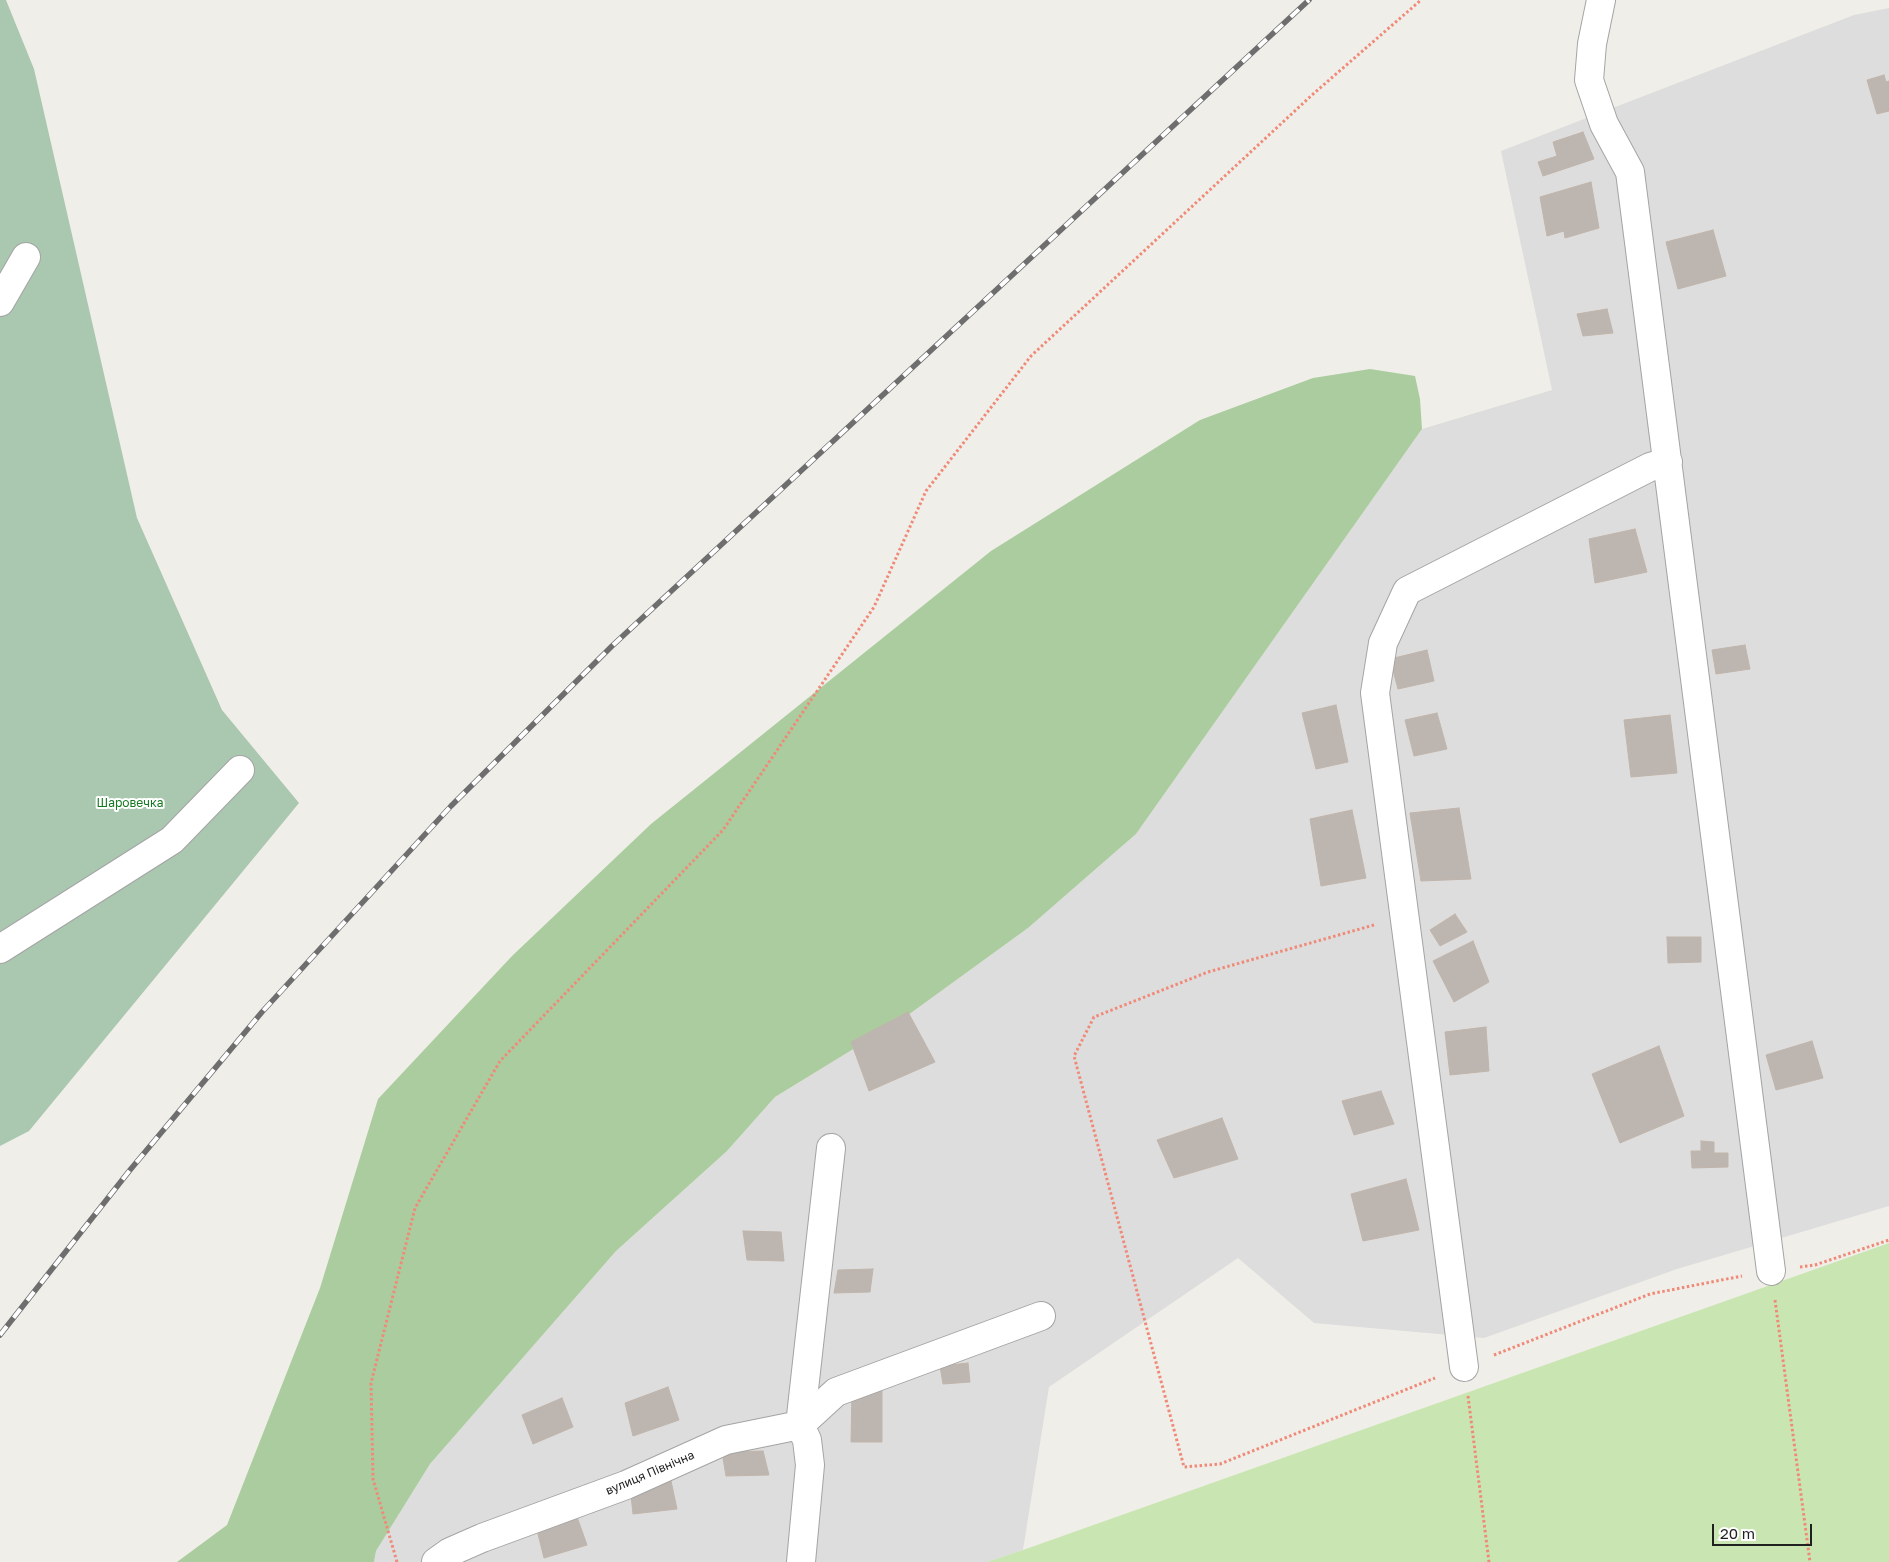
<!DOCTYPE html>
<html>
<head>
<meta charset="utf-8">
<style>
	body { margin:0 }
	#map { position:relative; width:1889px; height:1562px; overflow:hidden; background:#f0eee8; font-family:"Golos Text",sans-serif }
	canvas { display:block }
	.scale { position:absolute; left:1712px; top:1524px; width:100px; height:22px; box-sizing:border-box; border:2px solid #202020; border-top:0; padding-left:6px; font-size:15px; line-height:18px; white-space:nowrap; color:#202020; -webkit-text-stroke:4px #fff; paint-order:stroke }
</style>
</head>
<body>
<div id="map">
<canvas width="1889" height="1562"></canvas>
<div class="scale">20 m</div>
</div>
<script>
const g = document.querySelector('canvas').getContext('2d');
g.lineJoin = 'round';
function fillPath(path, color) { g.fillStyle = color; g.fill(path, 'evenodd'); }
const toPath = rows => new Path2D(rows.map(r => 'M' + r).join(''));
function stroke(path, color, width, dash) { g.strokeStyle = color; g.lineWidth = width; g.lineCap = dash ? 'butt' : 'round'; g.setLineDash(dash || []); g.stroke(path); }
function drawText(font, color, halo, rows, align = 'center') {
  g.font = font + ' "Golos Text",sans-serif'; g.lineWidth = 4; g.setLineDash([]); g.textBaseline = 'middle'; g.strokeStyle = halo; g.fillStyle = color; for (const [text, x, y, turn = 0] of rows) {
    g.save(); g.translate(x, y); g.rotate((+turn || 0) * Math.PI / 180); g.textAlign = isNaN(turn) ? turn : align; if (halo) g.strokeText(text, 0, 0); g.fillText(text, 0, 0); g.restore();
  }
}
fillPath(toPath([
	[1889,8,1889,1206,1677,1269,1484,1338,1314,1323,1238,1258,1049,1387,1023,1550,987,1562,374,1562,376,1551,430,1464,616,1251,727,1151,775,1097,904,1018,1028,928,1136,834,1422,429,1552,390,1501,151,1854,15]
]), '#dedddd');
fillPath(toPath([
	[1889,1243,1889,1562,987,1562,1023,1550]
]), '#c9e6b2');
fillPath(toPath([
	[1370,369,1415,376,1420,399,1422,429,1136,834,1028,928,904,1018,775,1097,727,1151,616,1251,430,1464,376,1551,374,1562,177,1562,227,1525,320,1288,378,1099,512,956,651,824,991,551,1200,420,1313,378]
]), '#abcc9f');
fillPath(toPath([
	[0,0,6,0,34,69,137,518,222,710,299,803,29,1131,0,1146]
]), '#aac7b0');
const building = toPath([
	[1884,75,1886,82,1889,81,1889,111,1877,114,1867,80,1884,75],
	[1583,132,1594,159,1543,176,1538,162,1557,156,1553,142,1583,132],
	[1591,182,1599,228,1565,238,1564,231,1547,236,1540,197,1591,182],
	[1713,230,1726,276,1678,289,1666,242,1713,230],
	[1607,309,1613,333,1583,336,1577,314,1607,309],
	[1635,529,1647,572,1595,583,1589,539,1635,529],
	[1745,645,1750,669,1716,674,1712,650,1745,645],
	[1427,650,1434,681,1398,689,1390,659,1427,650],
	[1336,705,1348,762,1316,769,1302,713,1336,705],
	[1437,713,1447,749,1414,756,1405,720,1437,713],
	[1670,715,1677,773,1631,777,1624,720,1670,715],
	[1459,808,1471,879,1421,881,1410,813,1459,808],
	[1352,810,1366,878,1321,886,1310,819,1352,810],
	[1455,914,1467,932,1440,946,1430,930,1455,914],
	[1667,937,1701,937,1701,962,1668,963,1667,937],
	[1473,941,1489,982,1454,1002,1433,961,1473,941],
	[908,1012,935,1062,869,1091,851,1042,908,1012],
	[1486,1027,1489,1071,1450,1075,1445,1032,1486,1027],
	[1812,1041,1823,1078,1776,1090,1766,1055,1812,1041],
	[1659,1046,1684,1116,1620,1143,1592,1074,1659,1046],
	[1381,1091,1394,1124,1354,1135,1342,1101,1381,1091],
	[1222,1118,1238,1159,1174,1178,1157,1140,1222,1118],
	[1701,1141,1714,1142,1714,1153,1728,1153,1728,1167,1692,1168,1691,1151,1701,1151,1701,1141],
	[1406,1179,1419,1230,1363,1241,1351,1194,1406,1179],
	[743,1231,781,1232,784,1261,747,1260,743,1231],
	[873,1269,870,1292,834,1293,838,1270,873,1269],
	[968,1363,970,1382,943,1384,940,1366,968,1363],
	[668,1387,679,1420,633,1436,625,1403,668,1387],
	[882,1389,882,1442,851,1442,852,1391,882,1389],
	[562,1398,573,1427,533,1444,522,1415,562,1398],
	[763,1451,769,1475,726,1476,722,1452,763,1451],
	[671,1481,677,1509,633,1514,630,1486,671,1481],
	[576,1514,587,1545,544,1558,536,1526,576,1514]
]);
fillPath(building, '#bdb6b0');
stroke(building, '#c1b5ab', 1);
const minor = toPath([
	[1601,0,1592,44,1589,80,1604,124,1630,172,1771,1271],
	[0,302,26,257],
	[0,949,172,840,240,770],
	[1464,1367,1375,693,1383,643,1407,591,1650,467,1668,462],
	[800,1425,831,1148],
	[800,1425,836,1392,1041,1316],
	[436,1562,450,1552,482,1538,626,1485,726,1440,800,1425,807,1440,810,1465,801,1562]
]);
stroke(minor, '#a4a4a4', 30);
stroke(toPath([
	[1374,925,1208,972,1094,1017,1074,1056,1184,1467,1220,1464,1435,1378],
	[1800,1267,1815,1265,1889,1240],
	[1775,1300,1810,1562],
	[1494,1355,1650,1294,1742,1276],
	[1468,1396,1489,1562],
	[397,1562,373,1479,371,1383,415,1208,500,1061,723,830,874,607,926,491,1031,356,1312,95,1421,0]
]), '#f08a78', 3, [2.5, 2.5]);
stroke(minor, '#fff', 28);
const rail = toPath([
	[0,1335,130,1170,262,1012,451,806,612,646,1309,0]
]);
stroke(rail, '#6e6e6e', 5.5);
stroke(rail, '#fff', 4, [11]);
drawText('12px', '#147921', '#fff', [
	["Шаровечка",130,803]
]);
drawText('12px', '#202020', '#fff', [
	["вулиця Північна",650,1473,-23]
]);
</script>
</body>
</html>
